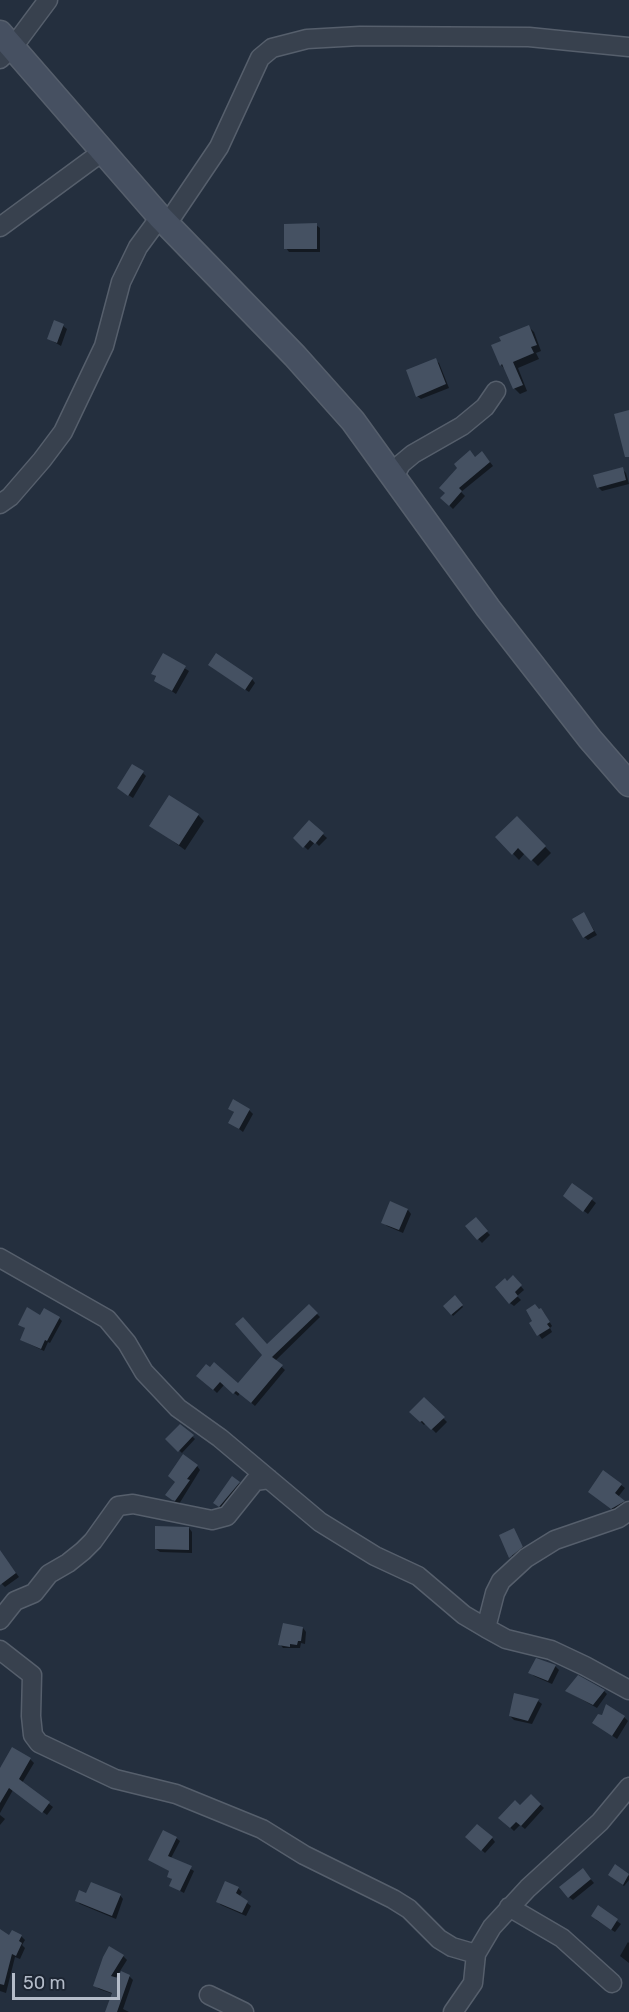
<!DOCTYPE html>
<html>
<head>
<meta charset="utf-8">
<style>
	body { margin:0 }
	#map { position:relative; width:629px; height:2012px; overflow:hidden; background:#242f3e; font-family:Rubik,sans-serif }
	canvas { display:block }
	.scale { position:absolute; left:12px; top:1973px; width:108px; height:27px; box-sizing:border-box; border:3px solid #b4bcc9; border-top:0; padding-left:8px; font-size:18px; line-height:21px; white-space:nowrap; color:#b4bcc9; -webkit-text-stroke:4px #1d2633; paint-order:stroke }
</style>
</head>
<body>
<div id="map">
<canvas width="629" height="2012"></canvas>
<div class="scale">50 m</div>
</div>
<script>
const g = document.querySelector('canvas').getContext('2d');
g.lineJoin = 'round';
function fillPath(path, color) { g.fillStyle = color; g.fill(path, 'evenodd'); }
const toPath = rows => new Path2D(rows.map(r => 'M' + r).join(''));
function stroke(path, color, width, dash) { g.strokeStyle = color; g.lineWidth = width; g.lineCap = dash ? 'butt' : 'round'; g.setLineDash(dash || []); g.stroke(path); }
fillPath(toPath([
	[316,225,320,228,320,252,289,252,286,248],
	[63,326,67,329,61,346,49,339],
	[528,326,534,332,541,351,536,353,539,359,518,368,527,391,520,394,514,388,507,371,501,365],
	[435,360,439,363,449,388,421,399,417,396],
	[486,457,493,466,461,492,465,496,453,509,442,498,475,459],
	[622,469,626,473,629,484,602,491,598,487],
	[163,655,189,671,176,694,155,680,157,678,153,673],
	[213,668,252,679,255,683,249,692],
	[143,773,146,776,133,798,122,791],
	[198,815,204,821,185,850,151,825],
	[517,818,551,853,538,866,525,853,519,860,497,837],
	[309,822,327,838,319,846,315,842,308,850,295,838],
	[584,914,597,935,588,940,584,937],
	[230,1109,249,1110,253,1114,243,1132,230,1122,235,1113],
	[573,1185,596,1203,588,1214,568,1199],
	[391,1203,408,1210,411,1214,403,1233,387,1226,383,1222],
	[475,1219,490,1235,482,1243,467,1227],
	[513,1277,524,1290,517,1296,521,1300,514,1306,510,1303,507,1282],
	[455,1297,463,1307,453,1316,445,1306],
	[309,1306,320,1317,275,1361,285,1370,255,1406,240,1393,238,1396,224,1385,217,1393,198,1375,239,1385,264,1355,267,1346],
	[544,1313,552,1326,550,1328,552,1332,542,1339,531,1324],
	[41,1317,59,1318,62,1321,50,1343,48,1342,44,1351,21,1340,26,1329,20,1324],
	[424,1399,447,1422,436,1433,426,1423,424,1425,411,1412],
	[181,1426,195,1439,182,1453,167,1439],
	[197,1466,200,1470,179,1504,171,1499],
	[239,1483,243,1486,223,1509,219,1506],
	[621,1485,625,1488,618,1497,627,1505,616,1512,593,1495],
	[189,1528,192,1532,192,1553,160,1552,156,1549],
	[514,1530,525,1551,514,1560,501,1535],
	[0,1560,7,1561,19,1577,5,1587,0,1582],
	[303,1628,306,1632,305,1644,301,1643,300,1648,283,1648,280,1644],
	[555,1666,559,1670,552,1684,534,1676,530,1672],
	[567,1691,604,1691,607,1694,597,1708],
	[538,1701,542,1704,532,1724,514,1720,510,1716],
	[624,1717,628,1721,617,1739,594,1723],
	[30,1759,34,1763,22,1783,53,1807,47,1815,13,1790,0,1813,0,1771],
	[531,1796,544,1808,525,1829,520,1825,514,1831,500,1818,521,1807],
	[0,1815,5,1819,0,1825],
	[467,1837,492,1838,495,1842,485,1853],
	[176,1838,180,1841,171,1858,194,1871,184,1893,171,1886,172,1879,169,1876,171,1872,150,1860],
	[615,1866,629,1876,629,1880,624,1886,611,1876],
	[586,1874,594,1883,573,1900,569,1897],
	[238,1888,242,1892,239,1897,251,1906,246,1916,221,1905,218,1902],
	[120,1895,123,1899,116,1919,80,1904,76,1900],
	[598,1907,621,1924,615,1932,596,1920],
	[0,1931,10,1937,21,1936,25,1940,22,1945,25,1948,20,1959,15,1957,6,1993,0,1991],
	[628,1942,629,1943,629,1963,620,1956],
	[123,1956,127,1960,115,1979,129,1976,133,1980,123,2009,129,2012,107,2012,113,1994,99,1989,95,1985]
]), '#0007');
fillPath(toPath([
	[317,223,317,249,284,249,284,224],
	[54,320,64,324,57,343,47,339],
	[529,325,537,345,531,347,534,353,513,362,523,385,513,389,502,364,500,366,491,345,501,341,499,337],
	[436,358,446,384,416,397,406,370],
	[629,410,629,457,625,457,614,414],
	[470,450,475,457,482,451,490,462,459,488,462,491,449,506,440,498,445,493,439,488,457,468,454,464],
	[623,467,626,480,597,488,593,475],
	[163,653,186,666,172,691,154,681,156,676,151,674],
	[216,653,253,678,245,690,208,665],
	[132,764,144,771,128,796,117,788],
	[169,795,199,814,179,845,149,826],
	[517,816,546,846,531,861,518,848,512,855,495,837],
	[309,820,324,833,315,844,310,840,303,848,293,838],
	[584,912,594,931,583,938,572,919],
	[233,1099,250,1109,239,1129,228,1123,234,1112,228,1109],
	[572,1183,593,1198,583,1212,563,1196],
	[390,1201,408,1209,399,1230,381,1223],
	[476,1217,488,1231,477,1240,465,1226],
	[513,1275,522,1285,515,1292,518,1296,509,1304,495,1287,505,1278,507,1281],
	[455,1295,463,1305,451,1315,443,1306],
	[309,1304,318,1313,272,1357,283,1365,251,1403,236,1391,233,1394,220,1382,213,1390,196,1376,206,1364,210,1367,214,1362,238,1383,262,1355,235,1324,243,1317,267,1344],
	[535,1304,539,1309,541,1308,550,1322,547,1324,550,1328,537,1336,529,1323,532,1321,526,1310],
	[27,1307,40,1315,44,1308,60,1317,47,1341,45,1340,41,1349,20,1340,25,1328,18,1325],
	[424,1397,445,1417,431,1430,422,1421,420,1422,409,1412],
	[180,1424,194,1435,178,1452,165,1439],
	[183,1454,198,1465,187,1479,190,1480,175,1501,172,1500,165,1495,175,1482,168,1476],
	[603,1470,622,1484,615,1493,625,1501,611,1509,588,1492],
	[232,1476,240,1482,219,1507,213,1503],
	[155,1526,189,1527,189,1550,155,1549],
	[514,1528,523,1547,509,1558,499,1535],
	[0,1550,16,1573,0,1585],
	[283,1623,303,1627,301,1641,298,1641,297,1645,290,1644,290,1647,278,1645],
	[536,1658,556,1665,548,1681,528,1673],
	[578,1675,605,1690,593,1705,565,1691],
	[514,1693,539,1699,528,1721,509,1716],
	[606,1704,625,1716,612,1736,592,1723,598,1714,602,1715],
	[12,1747,31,1758,19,1779,50,1802,42,1813,9,1788,0,1803,0,1768],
	[531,1794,541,1804,521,1826,516,1822,510,1828,498,1818,515,1800,520,1805],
	[477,1824,493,1837,481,1851,465,1837],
	[163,1830,177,1837,168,1856,192,1866,180,1891,169,1886,172,1879,167,1877,169,1871,148,1860],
	[615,1864,629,1874,623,1885,608,1875],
	[583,1868,591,1879,568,1898,559,1887],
	[225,1881,239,1887,236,1893,248,1901,242,1913,216,1902],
	[91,1882,121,1894,112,1916,75,1901,79,1890,86,1893],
	[598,1905,618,1919,611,1930,591,1916],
	[0,1929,9,1935,12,1930,22,1935,19,1941,22,1943,16,1956,12,1954,4,1985,0,1984],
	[109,1946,124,1955,111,1976,118,1978,121,1971,130,1975,117,2012,105,2012,112,1993,93,1986,103,1957]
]), '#455162');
const street = toPath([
	[0,59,13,47,48,0],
	[167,224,219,147,260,58,272,48,307,39,360,36,529,37,629,47],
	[0,227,102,152],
	[393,479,401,464,413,454,462,426,485,407,496,391],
	[0,504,10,497,42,460,63,432,104,346,121,282,138,247,160,217],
	[0,1258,107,1319,127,1343,144,1372,178,1408,220,1438,320,1522,375,1556,418,1576,464,1615,486,1628,506,1639,551,1650,585,1666,629,1690],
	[0,1620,15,1601,34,1593,49,1574,68,1563,83,1551,93,1541,118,1506,133,1504,212,1520,227,1516,255,1481,269,1479],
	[486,1628,495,1593,501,1581,526,1558,555,1540,619,1518,629,1511],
	[0,1650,32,1675,31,1716,33,1735,39,1743,115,1779,176,1794,262,1829,304,1855,393,1899,409,1909,439,1939,452,1947,476,1954],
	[509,1907,562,1938,612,1983],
	[209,1995,244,2012],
	[453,2012,473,1983,476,1954,492,1927,528,1888,600,1822,629,1787]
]);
const secondary = toPath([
	[0,33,160,217,295,356,353,421,488,608,590,739,629,784]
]);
stroke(street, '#565f6c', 21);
stroke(secondary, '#565f6c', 27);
stroke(street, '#38414e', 18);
stroke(secondary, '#465061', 24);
</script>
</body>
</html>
